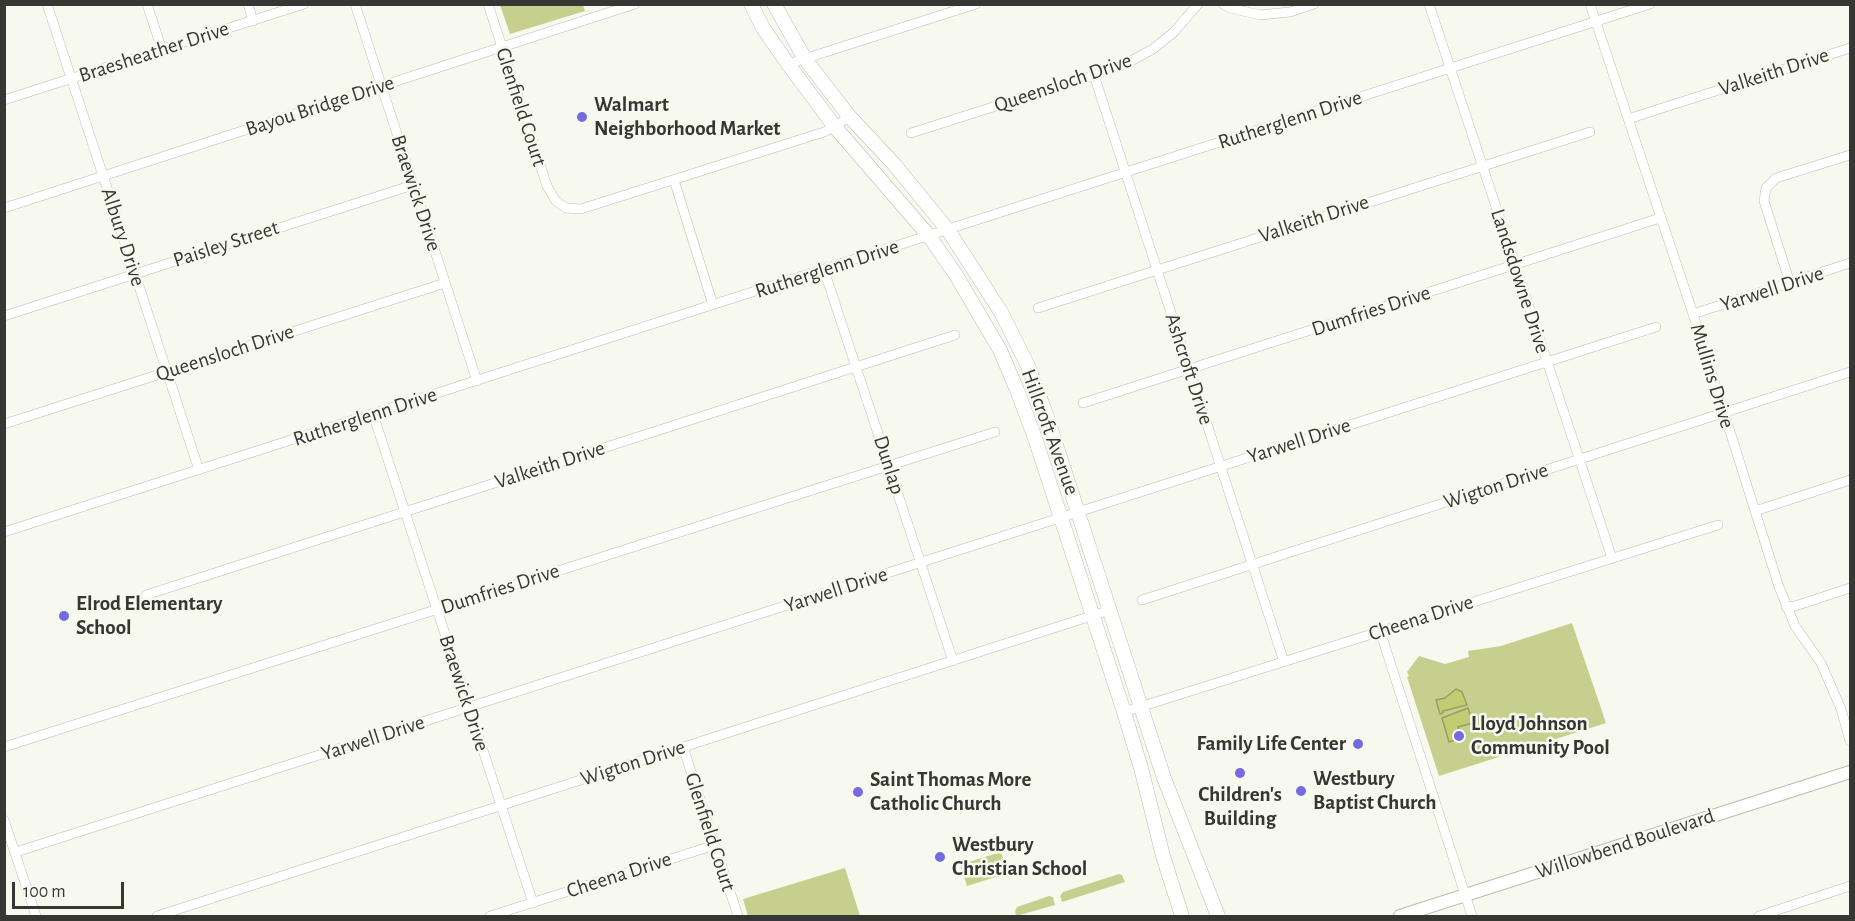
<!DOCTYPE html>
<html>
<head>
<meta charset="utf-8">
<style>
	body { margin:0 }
	#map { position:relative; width:1855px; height:921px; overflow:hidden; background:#f7f9ef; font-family:"Alegreya Sans",sans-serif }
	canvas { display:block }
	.frame { position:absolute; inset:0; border:6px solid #363733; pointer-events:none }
	.scale { position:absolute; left:12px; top:882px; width:112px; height:27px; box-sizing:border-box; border:3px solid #363733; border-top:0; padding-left:8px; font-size:18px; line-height:21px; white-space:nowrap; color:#363733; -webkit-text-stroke:4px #f7f9ef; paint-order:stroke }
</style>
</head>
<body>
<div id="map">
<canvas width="1855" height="921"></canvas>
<div class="frame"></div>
<div class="scale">100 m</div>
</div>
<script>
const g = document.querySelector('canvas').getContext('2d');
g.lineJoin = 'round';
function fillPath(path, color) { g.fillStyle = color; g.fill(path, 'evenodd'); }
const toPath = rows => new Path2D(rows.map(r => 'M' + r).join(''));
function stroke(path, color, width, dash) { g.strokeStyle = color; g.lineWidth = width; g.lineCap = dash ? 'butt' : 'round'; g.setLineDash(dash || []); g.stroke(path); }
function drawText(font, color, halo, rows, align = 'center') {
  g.font = font + ' "Alegreya Sans",sans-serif'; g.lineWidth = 5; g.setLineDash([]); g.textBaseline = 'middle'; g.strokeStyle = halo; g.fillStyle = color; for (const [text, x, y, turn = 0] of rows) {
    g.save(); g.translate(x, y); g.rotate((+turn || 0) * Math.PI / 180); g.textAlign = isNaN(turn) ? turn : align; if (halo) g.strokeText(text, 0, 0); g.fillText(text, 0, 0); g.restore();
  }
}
fillPath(toPath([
	[500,5,583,5,585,11,510,34],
	[1572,623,1606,723,1439,776,1407,677,1409,676,1407,672,1419,656,1445,664,1469,657,1468,651,1501,646],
	[1001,852,1008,873,967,886,961,868,962,864],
	[845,868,860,916,748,916,743,899],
	[1119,874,1122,875,1125,882,1062,902,1060,896,1063,892],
	[1049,896,1053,897,1055,905,1016,916,1015,911,1017,907]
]), '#c7cf8f');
const water = toPath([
	[1456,689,1462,692,1467,705,1443,711,1443,713,1440,714,1436,700,1445,698,1456,689],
	[1468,708,1473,723,1458,727,1461,738,1449,742,1442,718,1468,708]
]);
fillPath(water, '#c2cc73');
stroke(water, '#989f60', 1.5);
const minor = toPath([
	[47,4,199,470],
	[147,4,162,50],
	[248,4,253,21],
	[355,4,477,381],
	[488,4,547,186,556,201,566,208,581,209,824,132,835,127,849,116],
	[1223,4,1230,8,1260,15,1290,12,1314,4],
	[1429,4,1612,558],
	[1590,4,1693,314,1779,587,1795,626,1821,663,1841,709,1850,741],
	[788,64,976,4],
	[1094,75,1284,662],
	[4,100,304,4],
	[1628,119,1850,48],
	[911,133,1094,75,1129,62,1153,49,1174,32,1198,4],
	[674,180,713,305],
	[4,208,635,4],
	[824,270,953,661],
	[1790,283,1764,201,1766,188,1776,178,1850,155],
	[1038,308,1590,132],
	[1693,314,1850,263],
	[4,316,413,185],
	[1083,403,1660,218],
	[373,414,533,903],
	[4,424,445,283],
	[1755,511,1850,480],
	[4,532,1650,4],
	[146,595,955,335],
	[1142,600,1850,372],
	[1786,607,1795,606,1850,588],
	[1380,631,1472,916],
	[1124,712,1718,525],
	[4,747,995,432],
	[683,747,738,916],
	[4,820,36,916],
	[16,852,1656,327],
	[157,916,1110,610],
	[490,916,715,845],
	[1759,916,1850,886]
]);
const secondary = toPath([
	[1400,916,1850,772]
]);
const primary = toPath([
	[751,4,763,28,788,64,835,127,929,236,956,275,1000,350,1017,390,1036,441,1124,712,1141,768,1163,856,1182,916],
	[774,4,805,59,849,116,893,163,948,230,1001,312,1028,366,1046,414,1164,778,1218,916]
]);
stroke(minor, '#babcb2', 10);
stroke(secondary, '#babcb2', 14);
stroke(primary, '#babcb2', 15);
stroke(minor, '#fff', 9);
stroke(secondary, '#fff', 12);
stroke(primary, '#fff', 14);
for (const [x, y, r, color] of [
	[582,117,6,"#7569e4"],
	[64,616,6,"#7569e4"],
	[1459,736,6,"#7569e4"],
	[1358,744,6,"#7569e4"],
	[1240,773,6,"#7569e4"],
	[1301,791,6,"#7569e4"],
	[858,792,6,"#7569e4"],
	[940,857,6,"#7569e4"]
]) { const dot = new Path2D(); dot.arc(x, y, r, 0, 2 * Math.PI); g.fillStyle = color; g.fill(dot); stroke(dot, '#f7f9ef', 2); }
drawText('21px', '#363733', '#f7f9ef', [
	["Braesheather Drive",154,52,-18],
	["Valkeith Drive",1774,72,-18],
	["Queensloch Drive",1063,83,-19],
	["Bayou Bridge Drive",320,106,-18],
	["Glenfield Court",521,107,72],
	["Rutherglenn Drive",1290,120,-18],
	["Braewick Drive",416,193,72],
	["Valkeith Drive",1314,219,-18],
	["Albury Drive",123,237,72],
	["Paisley Street",226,244,-18],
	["Rutherglenn Drive",827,269,-18],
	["Landsdowne Drive",1520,281,72],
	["Yarwell Drive",1772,289,-18],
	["Dumfries Drive",1371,311,-18],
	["Queensloch Drive",225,353,-18],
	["Ashcroft Drive",1189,369,72],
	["Mullins Drive",1712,376,73],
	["Rutherglenn Drive",365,417,-18],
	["Hillcroft Avenue",1050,432,70],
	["Yarwell Drive",1299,441,-18],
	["Valkeith Drive",550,465,-18],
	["Dunlap",889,465,72],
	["Wigton Drive",1496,486,-18],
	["Dumfries Drive",500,589,-18],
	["Yarwell Drive",836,590,-18],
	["Cheena Drive",1421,618,-18],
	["Braewick Drive",464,693,72],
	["Yarwell Drive",373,738,-18],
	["Wigton Drive",633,763,-18],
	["Glenfield Court",710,832,72],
	["Willowbend Boulevard",1625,844,-18],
	["Cheena Drive",619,875,-18]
]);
drawText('bold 21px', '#363733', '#f7f9ef', [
	["Walmart",594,105],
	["Neighborhood Market",594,129],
	["Elrod Elementary",76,604],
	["School",76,628],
	["Lloyd Johnson",1471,724],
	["Community Pool",1471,748],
	["Family Life Center",1346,744,"right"],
	["Westbury",1313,779],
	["Baptist Church",1313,803],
	["Saint Thomas More",870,780],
	["Catholic Church",870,804],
	["Children's",1240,795,"center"],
	["Building",1240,819,"center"],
	["Westbury",952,845],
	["Christian School",952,869]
], 'left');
</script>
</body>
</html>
